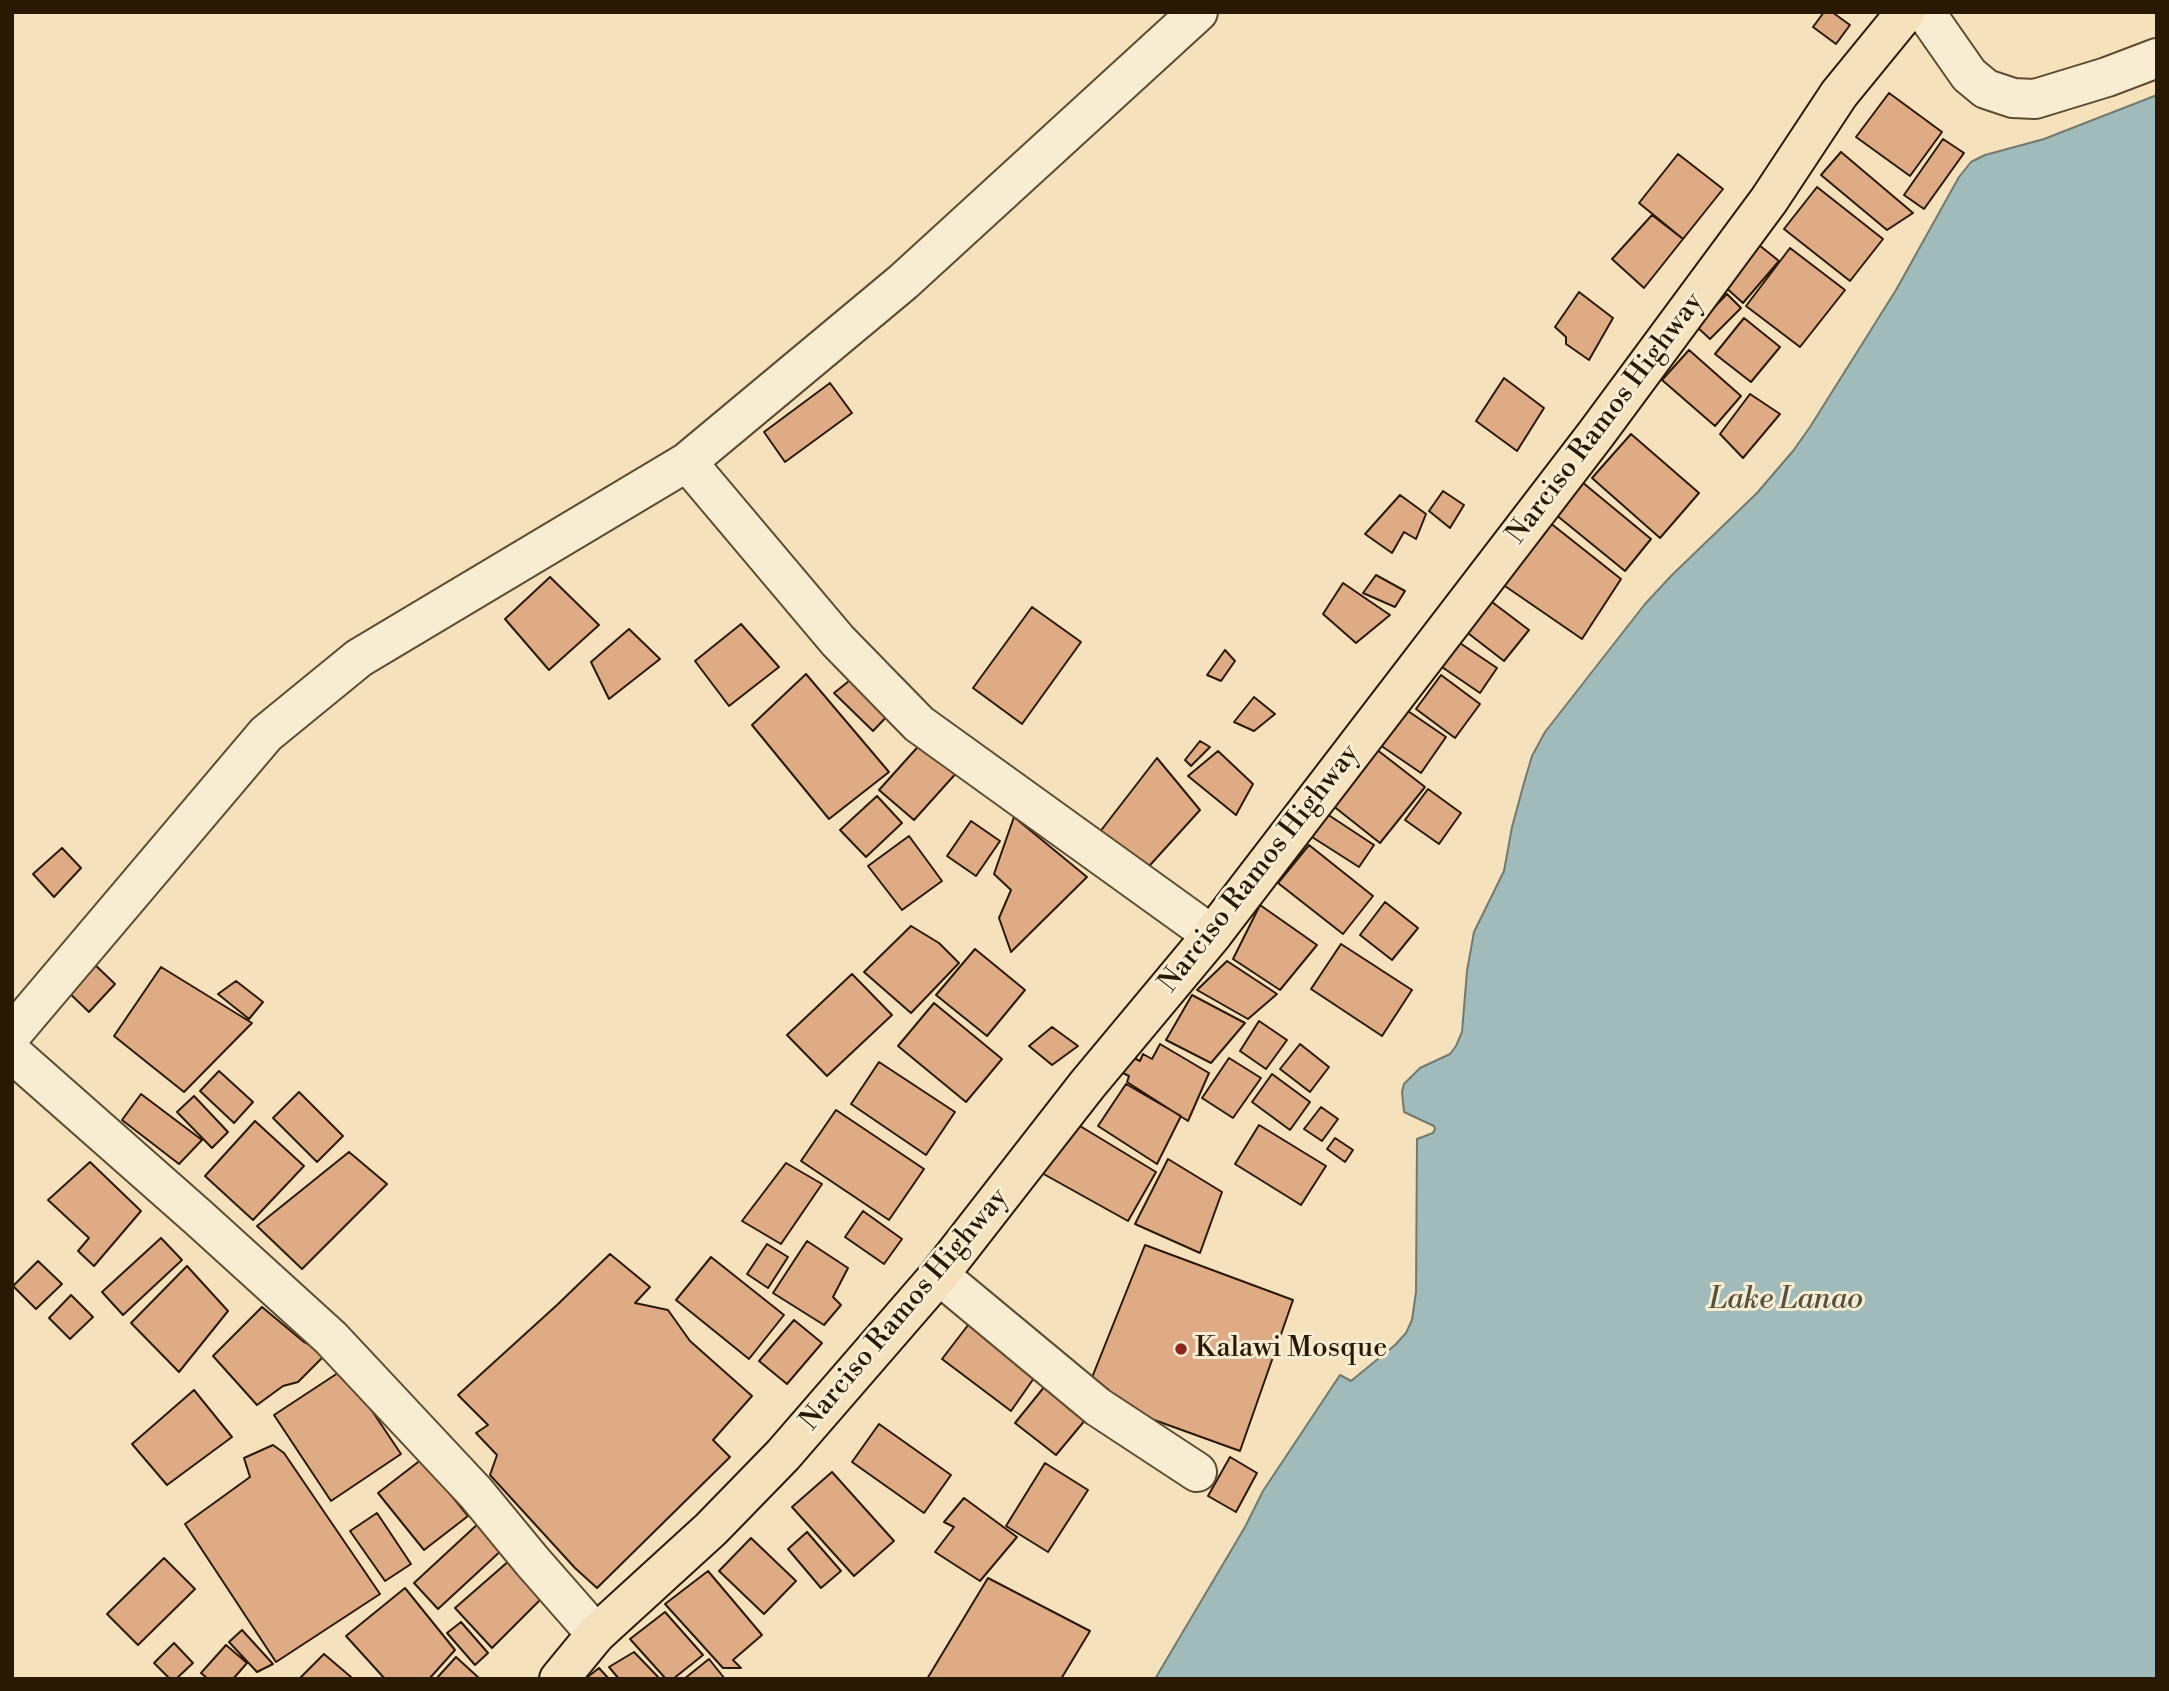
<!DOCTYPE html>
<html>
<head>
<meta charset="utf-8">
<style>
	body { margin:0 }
	#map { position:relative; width:2169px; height:1691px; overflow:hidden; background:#f5e1bb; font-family:"Libre Bodoni",serif }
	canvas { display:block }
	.frame { position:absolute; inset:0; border:14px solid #2a1902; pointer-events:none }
</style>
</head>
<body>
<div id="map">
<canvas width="2169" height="1691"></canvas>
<div class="frame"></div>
</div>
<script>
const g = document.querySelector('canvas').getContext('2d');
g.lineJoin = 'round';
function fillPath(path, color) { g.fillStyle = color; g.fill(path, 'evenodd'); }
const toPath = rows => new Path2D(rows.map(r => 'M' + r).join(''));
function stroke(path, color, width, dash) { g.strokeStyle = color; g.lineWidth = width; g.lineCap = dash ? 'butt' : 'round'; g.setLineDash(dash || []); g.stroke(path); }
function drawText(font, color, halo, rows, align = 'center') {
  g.font = font + ' "Libre Bodoni",serif'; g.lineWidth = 6; g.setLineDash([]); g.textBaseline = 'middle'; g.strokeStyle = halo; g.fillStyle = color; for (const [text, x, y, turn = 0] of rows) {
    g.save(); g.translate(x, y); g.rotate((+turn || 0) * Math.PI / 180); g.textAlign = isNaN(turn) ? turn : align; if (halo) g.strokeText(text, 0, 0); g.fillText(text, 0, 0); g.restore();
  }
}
const water = toPath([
	[2157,95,2157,1679,1155,1679,1245,1527,1263,1491,1340,1375,1351,1381,1395,1345,1406,1333,1412,1320,1416,1292,1417,1139,1433,1133,1435,1129,1434,1126,1404,1112,1402,1092,1404,1084,1420,1068,1450,1054,1456,1046,1462,1032,1467,971,1474,932,1504,871,1512,827,1524,783,1532,756,1545,732,1645,604,1672,575,1757,493,1793,451,1810,427,1896,290,1959,177,1971,162,1985,155,2044,139,2157,95]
]);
fillPath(water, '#a0bbba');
stroke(water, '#717a70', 2);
const building = toPath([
	[1824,12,1832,12,1850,25,1836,44,1813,27,1824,12],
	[1889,93,1942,132,1910,176,1856,137,1889,93],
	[1943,139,1964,153,1924,209,1904,195,1943,139],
	[1841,152,1913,213,1887,230,1821,175,1841,152],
	[1678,154,1723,189,1683,239,1639,203,1678,154],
	[1817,187,1883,239,1850,281,1784,229,1817,187],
	[1652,215,1683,239,1644,288,1612,259,1652,215],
	[1759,245,1779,261,1743,303,1724,286,1759,245],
	[1790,248,1845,290,1800,347,1746,306,1790,248],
	[1579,292,1613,318,1589,360,1566,344,1566,337,1555,327,1579,292],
	[1727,294,1741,308,1710,339,1696,326,1727,294],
	[1744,318,1780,347,1751,382,1715,354,1744,318],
	[1689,350,1741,396,1715,426,1662,380,1689,350],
	[1504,378,1544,408,1517,451,1476,421,1504,378],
	[830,383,852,413,785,462,764,432,830,383],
	[1750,394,1780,414,1743,458,1720,434,1750,394],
	[1631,434,1699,493,1660,538,1592,478,1631,434],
	[1582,482,1651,539,1625,571,1555,514,1582,482],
	[1443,491,1464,505,1450,528,1429,511,1443,491],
	[1400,495,1426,514,1416,539,1404,532,1392,553,1365,534,1400,495],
	[1549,522,1621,579,1582,639,1502,584,1549,522],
	[1376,575,1405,591,1395,607,1363,593,1376,575],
	[550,577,599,625,549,670,505,619,550,577],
	[1343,583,1390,615,1356,643,1323,614,1343,583],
	[1488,599,1529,630,1504,661,1464,630,1488,599],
	[1032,607,1081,642,1022,724,973,688,1032,607],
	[741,624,779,667,729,706,695,661,741,624],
	[629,629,660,659,609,699,591,662,629,629],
	[1454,639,1497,668,1480,693,1436,663,1454,639],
	[1225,650,1235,661,1221,681,1207,675,1225,650],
	[806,674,889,772,829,819,752,725,806,674],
	[1441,675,1480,704,1455,738,1416,709,1441,675],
	[854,677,892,711,873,731,834,693,854,677],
	[1254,697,1275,714,1254,731,1234,722,1254,697],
	[1405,709,1446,737,1421,773,1380,745,1405,709],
	[924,740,959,770,914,820,879,790,924,740],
	[1200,741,1210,747,1191,766,1185,760,1200,741],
	[1376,749,1425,787,1380,843,1332,805,1376,749],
	[1218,751,1253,784,1236,815,1188,776,1218,751],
	[1157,758,1200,810,1132,885,1099,833,1157,758],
	[1428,789,1461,813,1439,844,1405,820,1428,789],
	[877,796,902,823,866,857,840,830,877,796],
	[1327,814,1374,845,1359,867,1312,837,1327,814],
	[1014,817,1087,877,1011,952,999,918,1011,890,994,874,1014,817],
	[971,821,1000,841,976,876,947,856,971,821],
	[909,836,942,881,902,910,868,866,909,836],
	[1309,845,1373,896,1343,934,1278,883,1309,845],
	[62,848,81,868,54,897,33,874,62,848],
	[1385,902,1418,928,1392,960,1360,935,1385,902],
	[1260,905,1317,945,1280,990,1233,959,1260,905],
	[911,926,939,943,959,963,911,1013,864,972,911,926],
	[1341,944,1412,990,1382,1036,1311,989,1341,944],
	[975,949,1025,990,987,1036,936,995,975,949],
	[90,960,115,984,89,1012,63,987,90,960],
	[1227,961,1277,994,1248,1019,1197,990,1227,961],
	[161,967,252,1023,184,1092,114,1036,161,967],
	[852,974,892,1015,827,1076,787,1035,852,974],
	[236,981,263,1002,249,1019,218,994,236,981],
	[1192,995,1245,1023,1211,1063,1166,1040,1192,995],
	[934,1003,1002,1059,966,1102,898,1046,934,1003],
	[1259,1021,1287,1040,1266,1069,1240,1051,1259,1021],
	[1052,1027,1078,1046,1052,1065,1029,1046,1052,1027],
	[1160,1044,1209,1073,1188,1121,1127,1082,1129,1076,1115,1069,1124,1053,1140,1061,1143,1054,1152,1059,1160,1044],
	[1300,1044,1329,1067,1310,1092,1280,1069,1300,1044],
	[1229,1058,1261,1078,1233,1118,1202,1098,1229,1058],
	[879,1062,955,1112,926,1155,851,1104,879,1062],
	[219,1071,253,1102,234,1123,200,1091,219,1071],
	[1272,1074,1310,1102,1290,1130,1252,1102,1272,1074],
	[1126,1084,1181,1116,1157,1164,1098,1126,1126,1084],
	[299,1092,343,1136,317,1162,273,1118,299,1092],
	[141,1094,202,1140,179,1164,122,1120,141,1094],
	[194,1096,228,1132,212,1148,177,1112,194,1096],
	[1321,1107,1338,1119,1322,1141,1304,1129,1321,1107],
	[836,1110,924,1169,889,1220,801,1161,836,1110],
	[255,1121,304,1166,253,1220,205,1176,255,1121],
	[1075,1123,1156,1172,1128,1221,1040,1172,1075,1123],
	[1259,1125,1326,1166,1301,1205,1235,1164,1259,1125],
	[1335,1138,1353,1150,1345,1162,1327,1149,1335,1138],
	[349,1152,387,1184,302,1269,257,1226,349,1152],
	[1168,1159,1222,1192,1200,1253,1135,1224,1168,1159],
	[90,1162,141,1211,94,1266,78,1251,89,1238,48,1200,90,1162],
	[786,1163,822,1184,781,1244,742,1221,786,1163],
	[863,1211,902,1239,884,1264,845,1237,863,1211],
	[161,1238,182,1260,123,1315,102,1292,161,1238],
	[807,1241,848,1268,833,1297,841,1305,824,1325,773,1293,807,1241],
	[767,1244,788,1257,768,1288,747,1274,767,1244],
	[1145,1245,1293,1300,1240,1451,1085,1395,1145,1245],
	[610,1254,650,1287,635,1303,668,1310,690,1341,752,1396,713,1440,730,1457,597,1588,575,1568,490,1475,497,1455,476,1433,488,1425,458,1395,557,1305,610,1254],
	[711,1257,784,1315,749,1359,676,1300,711,1257],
	[38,1261,62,1284,36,1309,13,1286,38,1261],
	[187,1266,228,1311,179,1372,131,1323,187,1266],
	[71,1295,93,1317,70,1339,49,1318,71,1295],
	[262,1307,304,1342,327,1353,298,1382,283,1386,257,1405,213,1356,262,1307],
	[975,1316,1041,1368,1011,1411,942,1359,975,1316],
	[794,1320,822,1343,787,1384,759,1361,794,1320],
	[344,1369,401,1454,331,1501,274,1415,344,1369],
	[1045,1386,1086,1419,1056,1455,1015,1423,1045,1386],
	[194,1390,232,1437,167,1485,132,1444,194,1390],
	[879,1424,951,1475,924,1513,852,1462,879,1424],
	[273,1445,284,1453,380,1594,276,1662,185,1524,250,1477,244,1458,273,1445],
	[1230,1457,1257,1473,1236,1512,1208,1496,1230,1457],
	[422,1459,468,1516,424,1550,378,1493,422,1459],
	[1045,1463,1088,1490,1048,1552,1006,1526,1045,1463],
	[832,1472,894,1541,854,1576,792,1507,832,1472],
	[964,1498,1017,1537,980,1581,935,1552,954,1527,944,1522,964,1498],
	[377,1513,411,1564,385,1581,350,1531,377,1513],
	[480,1522,504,1548,438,1609,414,1583,480,1522],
	[807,1532,841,1571,821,1588,788,1549,807,1532],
	[751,1538,796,1581,764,1614,719,1571,751,1538],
	[518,1553,549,1591,492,1648,455,1608,518,1553],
	[164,1558,195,1589,138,1645,107,1614,164,1558],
	[708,1571,762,1635,733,1660,741,1668,723,1668,665,1604,708,1571],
	[988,1578,1090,1631,1061,1679,927,1679,988,1578],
	[405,1588,455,1650,429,1679,385,1679,346,1636,405,1588],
	[665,1612,703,1655,673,1679,666,1679,630,1639,665,1612],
	[461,1622,488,1653,475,1665,447,1633,461,1622],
	[242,1630,273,1664,257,1672,229,1642,242,1630],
	[174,1643,193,1663,176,1679,170,1679,154,1663,174,1643],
	[226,1645,247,1663,233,1679,208,1679,201,1673,226,1645],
	[634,1652,660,1679,619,1679,609,1667,634,1652],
	[324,1654,351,1677,349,1679,299,1679,324,1654],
	[456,1657,480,1679,436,1679,456,1657],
	[709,1659,725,1679,684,1679,709,1659],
	[599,1668,609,1679,585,1679,599,1668]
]);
fillPath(building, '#deab85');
stroke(building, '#2a1902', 2);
const minor = toPath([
	[1198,12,903,282,687,462,838,641,919,724,1212,935],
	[1925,12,1969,75,1986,89,2013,98,2035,99,2107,77,2157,58],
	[12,1034,266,734,359,658,687,462],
	[12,1053,199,1218,331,1338,476,1493,532,1561,596,1634],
	[939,1275,1098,1407,1197,1472]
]);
const trunk = toPath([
	[559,1679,596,1634,711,1529,783,1455,939,1275,1087,1085,1212,935,1596,434,1769,200,1839,94,1906,12]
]);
stroke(minor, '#5d4b30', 42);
stroke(trunk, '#2a1902', 42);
stroke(minor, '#f8ecd3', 38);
stroke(trunk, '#f5e1bb', 38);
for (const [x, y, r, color] of [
	[1181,1349,7,"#8f2418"]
]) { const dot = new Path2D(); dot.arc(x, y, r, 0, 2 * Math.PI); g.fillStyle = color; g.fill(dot); stroke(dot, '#f8ecd3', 2.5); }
drawText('28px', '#2a1902', '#f8ecd3', [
	["Narciso Ramos Highway",1606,419,-53],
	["Narciso Ramos Highway",1260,869,-52],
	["Narciso Ramos Highway",905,1310,-50]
]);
drawText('28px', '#2a1902', '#f8ecd3', [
	["Kalawi Mosque",1195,1349]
], 'left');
drawText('italic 30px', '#535242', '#f8ecd3', [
	["Lake Lanao",1786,1301]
]);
</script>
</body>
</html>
